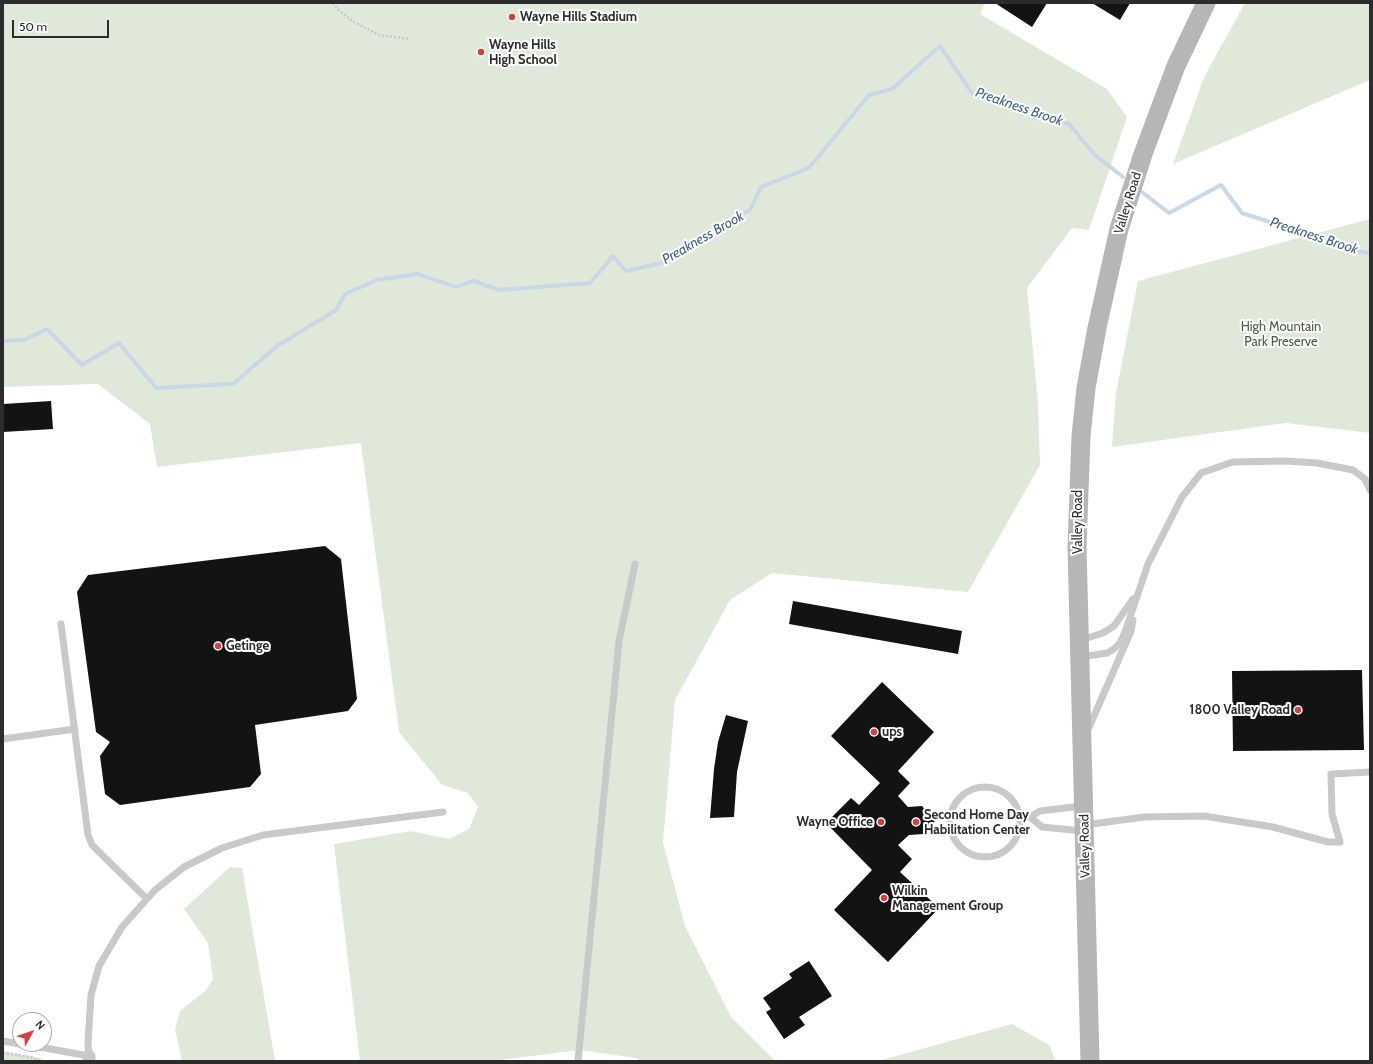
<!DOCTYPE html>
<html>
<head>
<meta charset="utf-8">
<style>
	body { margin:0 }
	#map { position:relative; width:1373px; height:1064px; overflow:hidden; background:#fff; font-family:Cabin,sans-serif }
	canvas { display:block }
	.frame { position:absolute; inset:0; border:4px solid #2c2c2c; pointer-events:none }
	.north { position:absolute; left:12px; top:1012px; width:40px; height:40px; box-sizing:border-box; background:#fff; border:1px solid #ababab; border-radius:50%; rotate:50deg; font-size:11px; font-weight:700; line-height:16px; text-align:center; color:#2c2c2c }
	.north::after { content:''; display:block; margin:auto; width:14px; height:18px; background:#d3403d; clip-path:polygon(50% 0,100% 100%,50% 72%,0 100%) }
	.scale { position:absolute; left:12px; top:20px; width:97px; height:18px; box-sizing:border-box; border:2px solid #2c2c2c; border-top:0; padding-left:5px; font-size:12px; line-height:14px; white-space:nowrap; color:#2c2c2c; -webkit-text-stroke:3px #fff; paint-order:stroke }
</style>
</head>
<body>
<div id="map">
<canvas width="1373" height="1064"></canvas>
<div class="frame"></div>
<div class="north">N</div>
<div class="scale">50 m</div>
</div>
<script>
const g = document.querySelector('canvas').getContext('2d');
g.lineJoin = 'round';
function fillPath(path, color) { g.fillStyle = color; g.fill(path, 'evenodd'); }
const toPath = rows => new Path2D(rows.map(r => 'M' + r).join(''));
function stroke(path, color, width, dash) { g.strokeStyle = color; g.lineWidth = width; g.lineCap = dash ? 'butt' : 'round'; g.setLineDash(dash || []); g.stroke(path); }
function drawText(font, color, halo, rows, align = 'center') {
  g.font = font + ' Cabin,sans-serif'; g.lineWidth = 4; g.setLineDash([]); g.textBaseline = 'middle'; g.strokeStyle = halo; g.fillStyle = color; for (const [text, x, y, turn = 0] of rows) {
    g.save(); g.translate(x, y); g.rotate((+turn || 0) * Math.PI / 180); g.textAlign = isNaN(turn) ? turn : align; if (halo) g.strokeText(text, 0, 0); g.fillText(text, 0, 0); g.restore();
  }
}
fillPath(toPath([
	[3,3,985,3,980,14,1107,89,1127,117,1089,230,1072,228,1027,288,1038,404,1040,465,968,592,772,573,730,600,675,700,663,843,685,926,731,1017,775,1061,641,1061,636,1058,579,1050,492,1061,360,1061,334,844,411,831,449,839,469,829,478,807,468,793,442,785,399,732,361,443,157,467,150,424,98,384,3,387],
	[1245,3,1370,3,1370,80,1173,164,1204,77],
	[1370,219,1370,433,1286,423,1112,447,1116,393,1138,281],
	[230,867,242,868,275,1061,182,1061,175,1029,180,1011,205,991,213,979,208,943,184,909],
	[1012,1024,1049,1045,1056,1061,878,1061],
	[3,1051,41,1058,43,1061,3,1061]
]), '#e0e8da');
stroke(toPath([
	[1142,192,1169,213,1221,185,1242,213,1365,253,1370,252],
	[3,341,24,340,47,329,82,365,119,343,156,388,233,384,277,346,336,310,345,294,377,280,417,274,456,287,474,281,499,290,590,283,613,256,626,271,662,263,730,221,750,210,761,187,809,168,869,95,892,89,940,46,972,93,1069,124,1095,155,1123,177]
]), '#c8d8e7', 4);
fillPath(toPath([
	[995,3,1047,3,1032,27],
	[1092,3,1130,3,1120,20],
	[51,401,53,429,3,432,3,404],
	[325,546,341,559,357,699,348,711,255,725,261,774,250,787,120,805,105,794,100,756,110,742,96,732,77,592,88,575],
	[793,601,962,631,958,654,789,624],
	[1362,670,1364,750,1233,751,1232,671],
	[882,682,934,732,898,771,910,783,898,796,908,807,922,806,935,821,924,834,909,835,898,845,912,859,900,872,939,908,888,962,834,910,872,870,826,823,851,798,859,805,880,783,831,736],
	[726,715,748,721,737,772,734,817,710,818,714,769,718,742],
	[809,961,832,996,799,1017,805,1025,784,1039,766,1012,771,1009,763,998,792,978,789,974]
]), '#131313');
stroke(toPath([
	[333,3,337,9,354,22,379,35,409,39],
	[3,1053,30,1057,40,1061]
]), '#c9c9c9', 2.5, [2, 2]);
stroke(toPath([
	[61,624,88,835,92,845,147,899],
	[1081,640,1103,633,1114,626,1133,599],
	[1081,657,1107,653,1114,649,1120,643,1125,632,1148,564,1182,497,1201,473,1233,462,1286,461,1317,463,1353,470,1365,479,1370,490],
	[1087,732,1131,631,1133,620],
	[3,739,75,729],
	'950 822a35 35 0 1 1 70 0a35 35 0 1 1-70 0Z',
	[1021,817,1030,817,1042,827,1083,831],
	[1030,817,1040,811,1082,806],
	[1085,825,1144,817,1204,816,1273,827,1328,842,1340,842,1332,814,1331,774,1370,772],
	[3,1041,20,1044],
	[23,1044,89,1056,88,1043,91,995,99,966,122,927,155,890,184,867,222,848,263,835,443,812],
	[578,1061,619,641,635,564]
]), '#c9c9c9', 7);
stroke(toPath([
	[89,1056,89,1061]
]), '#c9c9c9', 13);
stroke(toPath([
	[1090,1061,1077,547,1081,436,1086,388,1097,328,1119,229,1143,154,1176,66,1206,3]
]), '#b6b6b6', 19);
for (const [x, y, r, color] of [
	[512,17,4,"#d3403d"],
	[481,52,4,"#d3403d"],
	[218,646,4,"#d3403d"],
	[1298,710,4,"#d3403d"],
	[874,732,4,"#d3403d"],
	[881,822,4,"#d3403d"],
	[916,822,4,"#d3403d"],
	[884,898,4,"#d3403d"]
]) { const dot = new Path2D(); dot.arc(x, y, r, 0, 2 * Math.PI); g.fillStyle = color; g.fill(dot); stroke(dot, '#fff', 1.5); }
drawText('bold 13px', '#2c2c2c', '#fff', [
	["Wayne Hills Stadium",520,17],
	["Wayne Hills",489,45],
	["High School",489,60],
	["Getinge",226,646],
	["1800 Valley Road",1290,710,"right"],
	["ups",882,732],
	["Second Home Day",924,815],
	["Habilitation Center",924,830],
	["Wayne Office",873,822,"right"],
	["Wilkin",892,891],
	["Management Group",892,906]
], 'left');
drawText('13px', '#2c2c2c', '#fff', [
	["Valley Road",1128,203,-73],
	["Valley Road",1078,522,-90],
	["Valley Road",1085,846,-91]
]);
drawText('13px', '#4b623e', '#fff', [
	["High Mountain",1281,327],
	["Park Preserve",1281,342]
]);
drawText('italic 14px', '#426585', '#fff', [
	["Preakness Brook",1019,107,19],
	["Preakness Brook",1314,236,18],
	["Preakness Brook",703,238,-30]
]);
</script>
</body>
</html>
